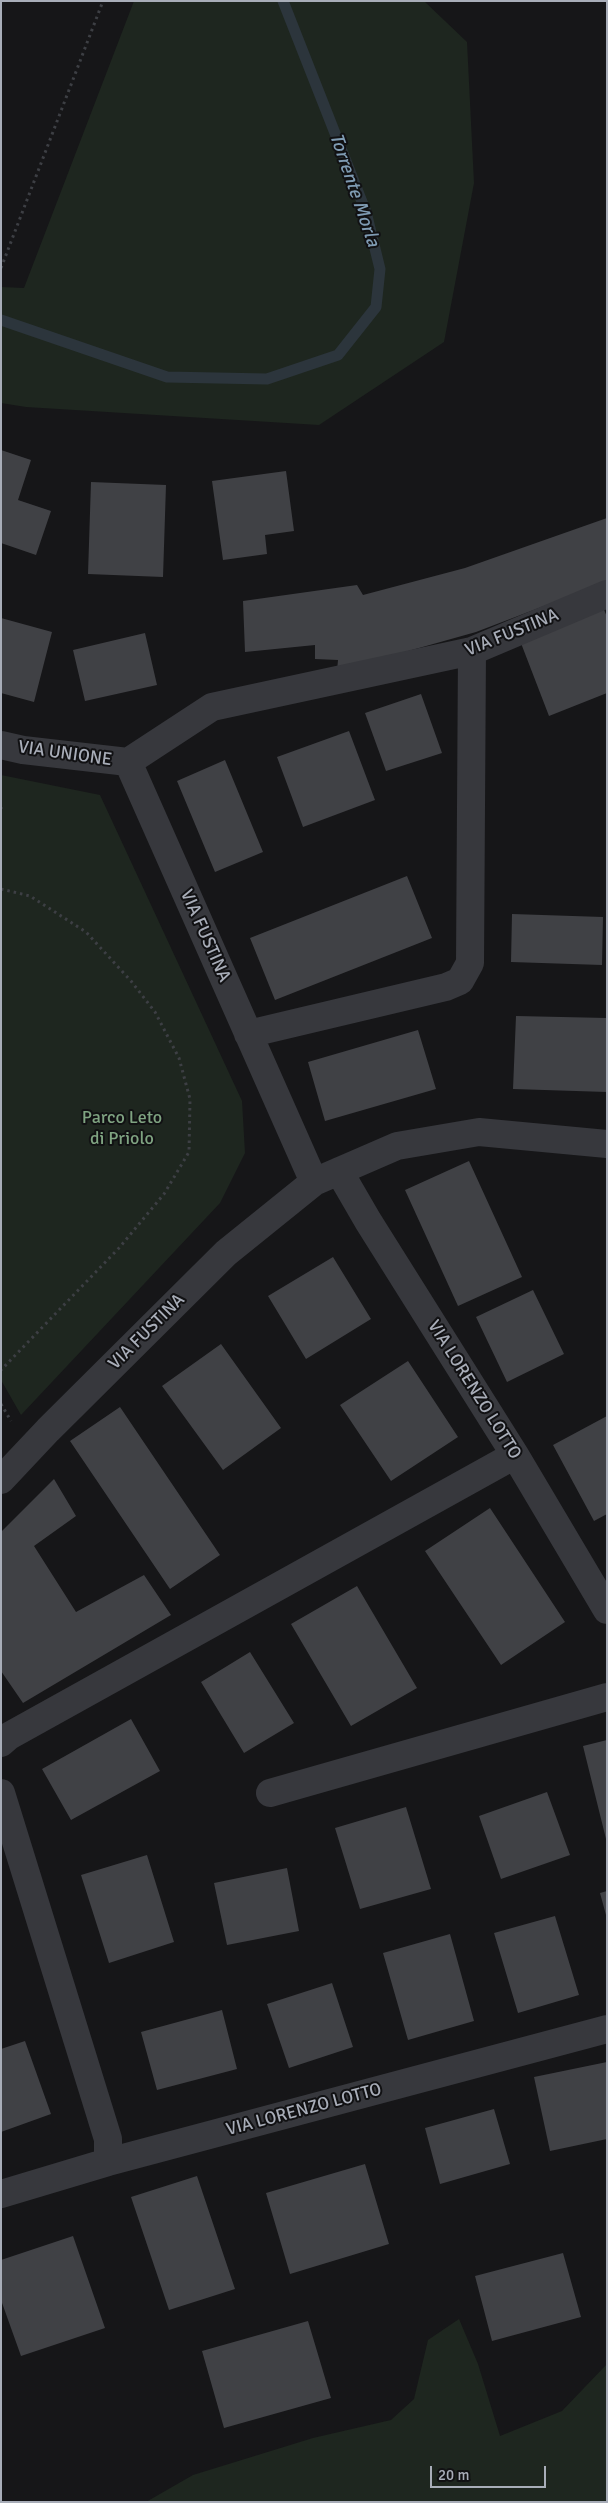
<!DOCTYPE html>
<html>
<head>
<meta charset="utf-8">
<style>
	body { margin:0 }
	#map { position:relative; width:608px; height:2503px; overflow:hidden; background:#161618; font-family:Signika,sans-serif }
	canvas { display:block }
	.frame { position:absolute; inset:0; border:2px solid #a8adb8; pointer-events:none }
	.scale { position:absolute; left:430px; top:2466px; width:116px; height:22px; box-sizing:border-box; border:2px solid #a8adb8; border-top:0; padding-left:6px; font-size:15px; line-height:18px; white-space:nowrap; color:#a8adb8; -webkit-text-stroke:4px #111113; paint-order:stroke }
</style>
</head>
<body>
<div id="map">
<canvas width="608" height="2503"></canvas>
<div class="frame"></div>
<div class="scale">20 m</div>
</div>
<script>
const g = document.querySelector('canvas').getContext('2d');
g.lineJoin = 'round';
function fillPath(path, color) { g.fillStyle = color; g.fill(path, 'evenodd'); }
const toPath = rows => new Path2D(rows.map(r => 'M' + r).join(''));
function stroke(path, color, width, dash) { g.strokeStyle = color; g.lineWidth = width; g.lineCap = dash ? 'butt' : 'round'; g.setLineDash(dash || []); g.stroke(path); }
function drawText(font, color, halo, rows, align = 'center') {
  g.font = font + ' Signika,sans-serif'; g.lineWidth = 4; g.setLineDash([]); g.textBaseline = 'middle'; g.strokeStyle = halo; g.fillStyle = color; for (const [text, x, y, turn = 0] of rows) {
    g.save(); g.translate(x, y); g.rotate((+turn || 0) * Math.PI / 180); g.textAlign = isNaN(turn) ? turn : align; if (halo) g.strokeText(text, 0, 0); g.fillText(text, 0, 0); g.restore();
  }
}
fillPath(toPath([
	[134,1,424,1,467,42,474,183,444,342,319,425,26,407,1,403,1,287,24,288],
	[1,775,100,795,242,1101,245,1153,220,1203,21,1415,1,1380],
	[459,2319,478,2364,500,2436,562,2411,607,2364,607,2502,146,2502,193,2475,313,2438,391,2420,414,2399,428,2340]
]), '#1e261f');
stroke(toPath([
	[1,320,167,377,267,379,338,355,376,307,380,269,366,212,283,1]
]), '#2c353c', 11);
fillPath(toPath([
	[1,450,31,460,18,500,51,511,36,555,1,543],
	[286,471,294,531,265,535,267,554,223,560,212,481],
	[91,482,166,485,163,577,88,574],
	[607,518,607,582,476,632,337,671,338,660,315,659,315,645,245,652,243,601,357,585,363,595,465,568],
	[601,602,607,617,607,693,549,716,519,638],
	[1,618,52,632,34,702,1,693],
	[145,633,157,685,85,701,73,650],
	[421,694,442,753,386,771,365,713],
	[349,731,375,800,303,827,277,757],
	[225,760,263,852,215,872,177,781],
	[407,876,432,938,275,1000,250,938],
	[512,914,603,917,602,965,511,962],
	[516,1016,607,1018,607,1092,513,1089],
	[418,1030,436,1089,325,1121,308,1062],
	[469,1161,522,1277,458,1306,405,1190],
	[333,1257,371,1319,306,1359,268,1296],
	[533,1290,564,1354,507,1382,476,1317],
	[221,1344,281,1428,223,1470,162,1386],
	[408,1361,458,1437,391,1481,340,1405],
	[120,1407,220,1555,170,1589,70,1441],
	[607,1416,607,1514,594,1521,553,1445],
	[54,1479,76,1516,34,1546,76,1612,144,1575,171,1615,23,1703,1,1671,1,1532],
	[490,1508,565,1622,501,1665,425,1551],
	[357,1586,417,1688,351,1726,291,1624],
	[250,1652,294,1723,244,1753,201,1682],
	[131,1719,160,1771,71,1820,42,1769],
	[607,1740,607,1839,606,1839,583,1746],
	[547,1792,570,1855,501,1879,479,1816],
	[406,1807,431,1889,360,1909,335,1828],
	[147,1855,174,1942,109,1963,81,1875],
	[287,1868,299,1931,227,1945,214,1883],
	[607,1891,607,1915,606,1915,600,1893],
	[555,1916,579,1995,518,2013,494,1933],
	[450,1934,474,2021,408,2040,383,1953],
	[332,1983,353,2047,289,2068,267,2004],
	[222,2010,237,2069,157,2090,141,2032],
	[25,2041,51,2114,1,2132,1,2049],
	[607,2062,607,2139,550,2151,534,2077],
	[494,2109,510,2164,440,2184,425,2128],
	[365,2164,389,2244,290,2274,266,2193],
	[197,2176,235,2289,169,2310,131,2197],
	[73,2236,105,2328,21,2356,1,2300,1,2260],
	[563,2253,581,2317,492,2341,475,2276],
	[308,2321,331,2398,224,2428,202,2351]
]), '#404145');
stroke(toPath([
	[1,268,103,1],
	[1,808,2,807],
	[1,889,30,896,86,932,131,981,155,1012,179,1058,190,1099,189,1152,164,1194,119,1248,1,1370],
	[1,1404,11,1421]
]), '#3d3f44', 3, [2.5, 4]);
stroke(toPath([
	[1,745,23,750,128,762],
	[128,762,212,707,472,651,607,594],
	[128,762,314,1182],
	[248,1034,446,987,460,981,470,963,472,651],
	[339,1171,368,1221,515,1455,607,1610],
	[1,1480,48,1430,226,1253,314,1182,397,1146,479,1132,607,1144],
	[1,1743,9,1736,515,1455],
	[1,1793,108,2139,108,2162],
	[270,1793,607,1697],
	[1,2194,108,2162,607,2029]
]), '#37383d', 28);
drawText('18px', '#a8adb8', '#111113', [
	["VIA FUSTINA",512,633,-22],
	["VIA UNIONE",65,754,8],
	["VIA FUSTINA",205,936,66],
	["VIA FUSTINA",147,1332,-45],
	["VIA LORENZO LOTTO",474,1390,58],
	["VIA LORENZO LOTTO",304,2110,-15]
]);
drawText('18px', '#7fa381', '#111113', [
	["Parco Leto",122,1118],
	["di Priolo",122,1139]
]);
drawText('italic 19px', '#7f9bb3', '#111113', [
	["Torrente Morla",354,190,71]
]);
</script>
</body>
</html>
